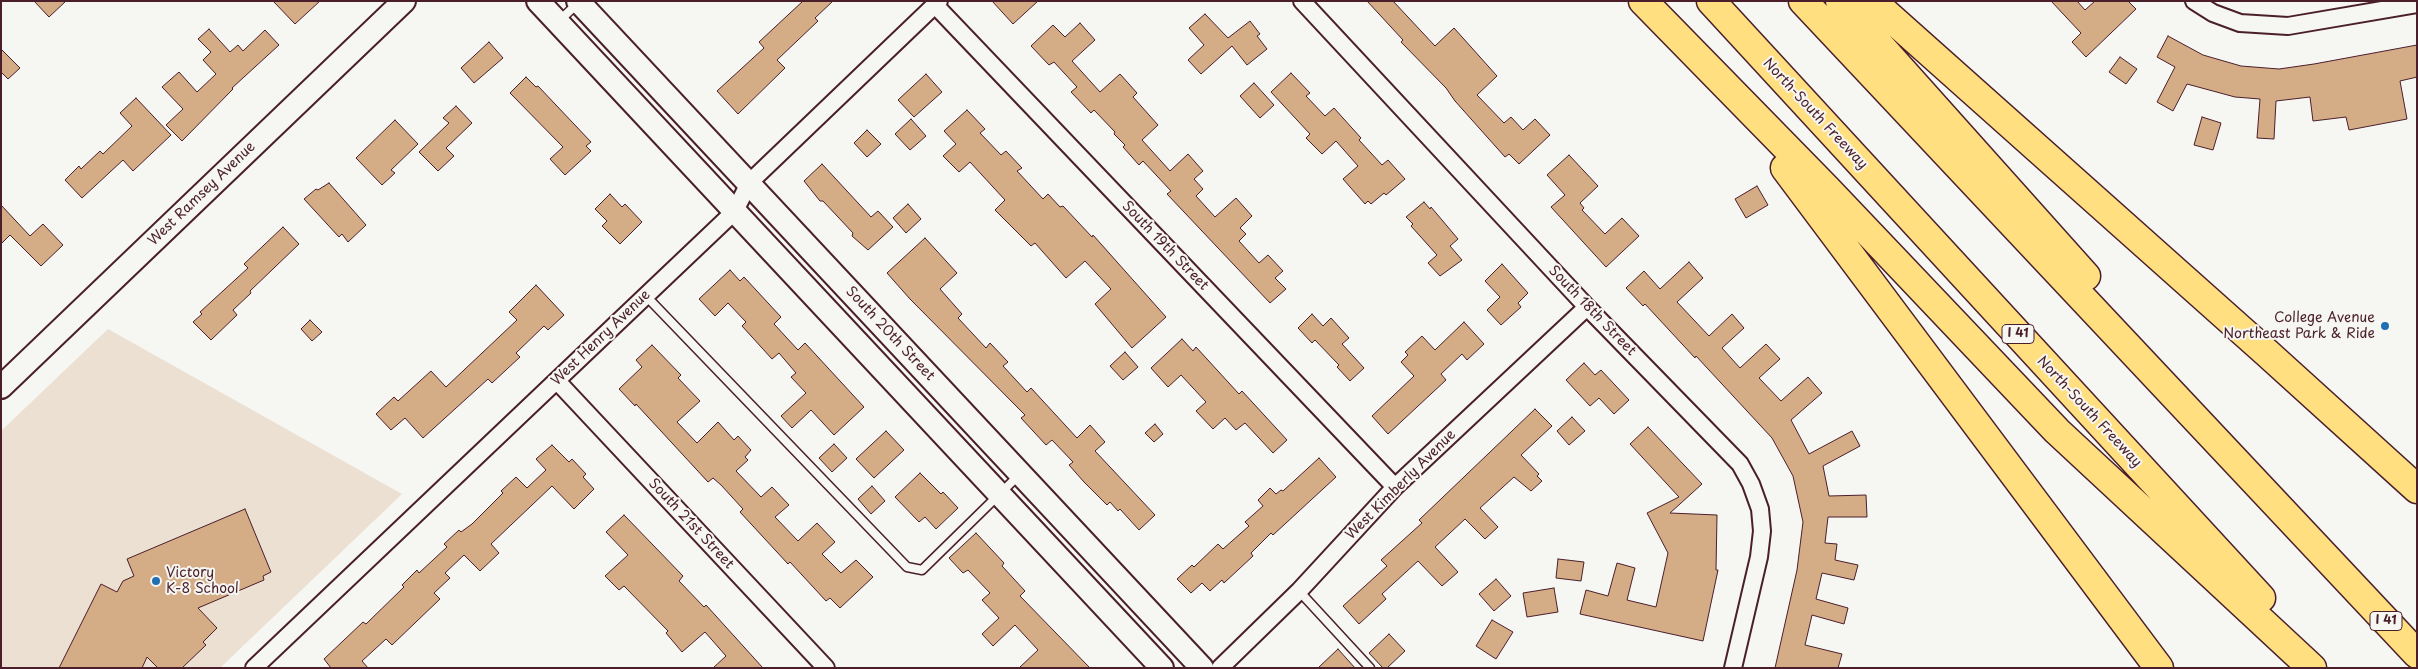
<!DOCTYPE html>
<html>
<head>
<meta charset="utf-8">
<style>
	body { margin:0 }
	#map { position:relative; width:2418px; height:669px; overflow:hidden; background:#f6f6f2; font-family:"Playpen Sans",sans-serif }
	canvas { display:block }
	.frame { position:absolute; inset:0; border:2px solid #4a1f2b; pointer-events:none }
</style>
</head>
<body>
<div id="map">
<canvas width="2418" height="669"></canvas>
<div class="frame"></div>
</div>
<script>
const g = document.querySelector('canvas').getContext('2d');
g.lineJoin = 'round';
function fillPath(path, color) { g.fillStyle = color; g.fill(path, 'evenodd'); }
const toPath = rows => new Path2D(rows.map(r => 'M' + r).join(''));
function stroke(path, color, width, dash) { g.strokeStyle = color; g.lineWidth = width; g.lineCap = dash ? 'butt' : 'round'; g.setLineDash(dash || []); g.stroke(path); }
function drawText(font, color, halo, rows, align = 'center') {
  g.font = font + ' "Playpen Sans",sans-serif'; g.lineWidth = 4; g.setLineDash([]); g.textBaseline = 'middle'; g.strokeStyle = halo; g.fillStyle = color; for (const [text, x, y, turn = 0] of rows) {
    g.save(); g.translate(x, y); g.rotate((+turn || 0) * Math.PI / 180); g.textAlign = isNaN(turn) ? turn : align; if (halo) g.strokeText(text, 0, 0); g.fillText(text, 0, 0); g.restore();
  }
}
fillPath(toPath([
	[108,329,402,494,220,668,1,668,1,431]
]), '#ece0d2');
const building = toPath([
	[34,1,66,1,49,17,34,1],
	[273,1,320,1,295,24,273,1],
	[803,1,833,1,815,18,818,21,777,60,785,68,738,114,717,91,764,48,759,42,803,1],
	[992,1,1038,1,1013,24,992,1],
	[1367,1,1393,1,1435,46,1454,28,1497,76,1477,95,1504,123,1511,117,1523,130,1535,119,1550,135,1519,164,1509,154,1505,157,1455,101,1446,88,1401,42,1403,40,1367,1],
	[2051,1,2077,1,2085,10,2095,1,2128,1,2136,9,2086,57,2072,42,2081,33,2051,1],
	[1205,14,1228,38,1250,21,1260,34,1257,36,1267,49,1247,65,1232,46,1201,74,1188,60,1204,45,1189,28,1205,14],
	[1080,23,1095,40,1072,61,1100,92,1120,74,1137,93,1133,97,1158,125,1142,140,1170,171,1188,154,1203,171,1194,179,1203,189,1196,196,1215,217,1236,198,1252,216,1240,228,1246,234,1239,241,1259,263,1268,255,1283,271,1275,278,1286,289,1270,303,1167,194,1171,191,1143,161,1139,165,1123,147,1125,145,1114,134,1115,132,1094,110,1091,113,1071,92,1077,87,1054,62,1049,65,1031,46,1053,25,1065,37,1080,23],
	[209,29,230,52,238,45,243,51,265,30,279,45,232,88,233,89,182,141,166,125,183,109,162,87,179,72,197,92,216,74,203,60,211,52,198,39,209,29],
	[2168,36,2203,55,2241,66,2279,69,2314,64,2417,45,2417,77,2400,81,2407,119,2349,130,2346,117,2313,121,2310,97,2276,101,2274,139,2257,138,2260,99,2235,97,2187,84,2173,111,2157,102,2175,67,2157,57,2168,36],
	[489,42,503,58,474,83,461,68,489,42],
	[1,49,20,68,8,79,1,72,1,49],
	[2120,57,2137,69,2126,84,2109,72,2120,57],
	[1291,73,1310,93,1306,96,1325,116,1334,108,1361,138,1359,140,1382,165,1388,160,1405,179,1386,195,1384,193,1371,204,1368,201,1365,204,1343,179,1358,166,1336,141,1322,154,1306,138,1310,134,1271,92,1291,73],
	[926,74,942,92,914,117,898,100,926,74],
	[526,77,536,87,538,86,591,142,586,146,591,151,565,175,550,159,563,147,510,93,526,77],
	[1254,83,1274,105,1260,118,1240,96,1254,83],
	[136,98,171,135,133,171,123,160,82,198,65,180,79,166,81,169,100,151,103,154,132,126,120,113,136,98],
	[456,106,472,123,446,148,454,156,438,171,419,152,449,123,443,118,456,106],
	[967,110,985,129,980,133,1001,155,1006,151,1022,168,1017,171,1043,199,1048,194,1060,207,1063,206,1092,237,1093,235,1166,317,1132,348,1095,304,1111,289,1085,261,1066,278,1035,243,1031,246,995,210,1005,200,970,162,959,172,943,156,956,144,944,131,967,110],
	[2202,117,2221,123,2213,150,2194,145,2202,117],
	[911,119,926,136,910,150,895,134,911,119],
	[395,120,418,144,391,170,395,173,382,185,356,158,395,120],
	[867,130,881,144,867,157,854,143,867,130],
	[1569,155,1598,186,1580,203,1584,208,1582,210,1605,234,1622,218,1639,236,1606,267,1551,207,1565,195,1547,175,1569,155],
	[822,164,871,217,878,211,893,227,868,250,852,236,853,233,823,201,820,201,804,181,822,164],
	[329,183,366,225,348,242,342,234,339,237,304,199,316,189,318,190,329,183],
	[1757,186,1768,205,1746,218,1735,199,1757,186],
	[610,194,622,207,625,204,642,222,620,244,602,226,607,221,595,209,610,194],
	[1424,202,1430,209,1431,207,1458,239,1450,246,1462,260,1440,276,1428,263,1437,255,1411,226,1413,224,1406,217,1424,202],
	[908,204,921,219,906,233,893,218,908,204],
	[1,205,30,236,43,224,63,245,41,266,10,235,1,244,1,205],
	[283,227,299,244,250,291,251,293,233,310,237,315,211,340,193,322,202,314,200,312,248,268,244,264,283,227],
	[925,238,957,273,940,289,962,314,958,318,986,348,990,343,1008,362,1003,366,1027,392,1031,388,1077,438,1090,425,1105,442,1095,451,1155,515,1139,530,1120,509,1118,511,1110,502,1107,505,1084,482,1069,465,1073,462,1052,440,1046,445,1021,418,1025,415,910,299,887,273,925,238],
	[1689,262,1703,278,1677,302,1709,336,1732,314,1744,328,1722,348,1740,368,1766,344,1780,359,1759,378,1781,401,1808,377,1822,393,1791,420,1809,454,1852,431,1860,446,1823,466,1829,496,1866,495,1867,517,1828,517,1825,543,1837,544,1835,560,1858,565,1854,580,1822,573,1816,599,1848,608,1844,624,1812,615,1805,645,1842,654,1838,668,1775,668,1797,570,1803,522,1793,476,1772,438,1696,356,1695,358,1645,304,1643,306,1626,288,1644,271,1660,289,1689,262],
	[1502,264,1528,293,1518,303,1521,307,1501,325,1487,310,1500,297,1485,281,1502,264],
	[730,270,740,281,744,277,781,317,774,324,798,350,805,343,864,407,834,435,811,410,792,428,781,416,806,393,791,377,796,373,779,353,772,359,742,326,746,322,728,303,715,316,699,299,730,270],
	[536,285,564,315,548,330,544,326,516,353,520,357,492,383,488,379,423,438,405,418,391,430,376,414,394,397,398,401,431,371,446,387,517,320,509,312,536,285],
	[1312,314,1323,326,1331,318,1349,338,1342,344,1364,368,1350,381,1337,367,1339,365,1315,340,1312,343,1298,328,1312,314],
	[310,320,322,332,312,341,301,329,310,320],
	[1464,322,1484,344,1467,360,1462,354,1441,374,1446,380,1388,434,1372,416,1414,376,1401,362,1408,355,1405,352,1422,336,1435,350,1464,322],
	[1182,339,1193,351,1196,347,1239,394,1242,391,1287,440,1273,453,1245,423,1236,430,1225,418,1213,429,1196,411,1206,402,1181,375,1168,387,1151,368,1182,339],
	[652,345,681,375,678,378,700,401,677,422,697,443,718,422,734,440,738,436,751,450,745,457,748,460,736,471,761,497,772,487,789,505,775,517,798,541,817,523,835,542,822,554,841,573,856,560,873,577,840,608,830,598,826,601,790,562,788,564,740,512,743,509,721,485,713,478,708,482,636,404,635,406,619,389,642,367,636,360,652,345],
	[1125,352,1138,367,1123,380,1110,366,1125,352],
	[1584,363,1595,375,1601,370,1629,400,1614,414,1599,398,1590,406,1566,380,1584,363],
	[1535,409,1552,426,1521,455,1539,474,1537,476,1542,481,1531,491,1514,477,1480,508,1498,527,1485,539,1465,519,1435,547,1458,572,1442,586,1418,561,1382,594,1386,599,1359,624,1343,606,1387,566,1381,560,1422,523,1419,520,1535,409],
	[1572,417,1585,431,1569,445,1557,431,1572,417],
	[1155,424,1163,434,1154,442,1145,433,1155,424],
	[1648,427,1702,484,1670,513,1717,515,1716,570,1718,570,1703,641,1580,614,1586,590,1608,596,1617,563,1635,568,1627,600,1656,607,1668,553,1647,513,1679,497,1630,444,1648,427],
	[886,431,904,450,874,478,856,459,886,431],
	[834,444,847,458,832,472,819,458,834,444],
	[552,445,569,462,572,459,586,474,583,477,594,489,574,509,552,486,491,544,499,553,480,571,464,555,445,573,450,578,434,593,440,599,392,645,386,639,362,661,368,668,331,668,324,659,363,622,366,624,404,587,402,585,417,570,419,573,447,547,444,544,459,530,461,532,472,524,503,493,501,491,516,477,527,488,546,470,536,459,552,445],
	[1319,458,1336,477,1273,535,1271,533,1251,553,1253,556,1224,583,1222,580,1210,591,1202,583,1191,593,1177,579,1192,565,1194,567,1218,544,1223,549,1249,526,1245,522,1263,506,1258,500,1270,488,1276,494,1281,490,1283,491,1319,458],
	[920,473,941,494,943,492,958,508,936,529,925,517,919,522,895,497,920,473],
	[872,486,885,501,871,514,858,499,872,486],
	[245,509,271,572,263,576,264,580,198,608,217,628,203,642,206,645,182,668,158,668,147,657,142,668,59,668,101,584,117,592,123,581,134,576,127,559,245,509],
	[624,515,683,576,679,581,704,607,706,605,763,668,713,668,726,656,705,632,682,652,666,633,668,631,624,586,619,590,605,576,628,555,606,532,624,515],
	[976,533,1004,563,1002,566,1025,591,1020,596,1090,668,1019,668,1038,650,1015,625,993,646,982,634,999,618,982,600,990,593,968,570,963,573,949,558,976,533],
	[1558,559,1584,562,1581,581,1556,578,1558,559],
	[1496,579,1511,596,1494,611,1479,594,1496,579],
	[1554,588,1558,612,1527,617,1523,593,1554,588],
	[1492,620,1513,632,1496,659,1476,646,1492,620],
	[1389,634,1405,651,1387,668,1383,668,1369,653,1389,634],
	[1338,649,1355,668,1318,668,1338,649]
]);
fillPath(building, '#d4ac86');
stroke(building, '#4a1f2b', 1);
const lane = toPath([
	[559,21,578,3],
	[646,296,907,567,922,570,1019,475],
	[1299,591,1370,668]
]);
const street = toPath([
	[1302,1,1587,307,1740,464,1751,484,1760,509,1762,531,1759,557,1733,668],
	[2194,1,2213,13,2240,23,2288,26,2417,4],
	[935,5,1395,487],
	[557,381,826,668],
	[254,668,735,211,749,183,939,1],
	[1220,668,1299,591,1395,487,1587,307]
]);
const secondary = toPath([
	[538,1,1162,668],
	[578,1,1202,668],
	[1,387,404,1]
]);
const highway = toPath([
	[1643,1,1827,189,2057,431,2312,668],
	[1711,1,2261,598],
	[1803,1,2417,654],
	[1840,1,2086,276],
	[1872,1,2267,353,2417,489],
	[1785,168,2159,668]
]);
stroke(lane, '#4a1f2b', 11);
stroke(street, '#4a1f2b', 20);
stroke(secondary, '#4a1f2b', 26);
stroke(highway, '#4a1f2b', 31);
stroke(lane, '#f6f6f2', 8);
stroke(street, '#f6f6f2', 16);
stroke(secondary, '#f6f6f2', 22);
stroke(highway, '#ffdf80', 28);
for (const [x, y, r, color] of [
	[2385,326,5,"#1f6fb2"],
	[156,581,5,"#1f6fb2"]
]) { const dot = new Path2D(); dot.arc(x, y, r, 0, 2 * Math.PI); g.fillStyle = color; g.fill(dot); stroke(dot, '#f6f6f2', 2); }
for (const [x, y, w] of [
	[2018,334,32],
	[2386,621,32]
]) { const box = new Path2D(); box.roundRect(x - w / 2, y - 9.5, w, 19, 4); g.fillStyle = '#f6f6f2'; g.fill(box); stroke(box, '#4a1f2b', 1); }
drawText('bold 12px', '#4a1f2b', null, [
	["I 41",2018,334],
	["I 41",2386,621]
]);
drawText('14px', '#4a1f2b', '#f6f6f2', [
	["North-South Freeway",1815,114,47],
	["West Ramsey Avenue",202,194,-44],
	["South 19th Street",1165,246,46],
	["South 18th Street",1592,311,46],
	["South 20th Street",890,334,47],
	["West Henry Avenue",601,338,-44],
	["North-South Freeway",2089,412,47],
	["West Kimberly Avenue",1401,485,-45],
	["South 21st Street",691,524,47]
]);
drawText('14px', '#4a1f2b', '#f6f6f2', [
	["College Avenue",2375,318],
	["Northeast Park & Ride",2375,334],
	["Victory",166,573,"left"],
	["K-8 School",166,589,"left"]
], 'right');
</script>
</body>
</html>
